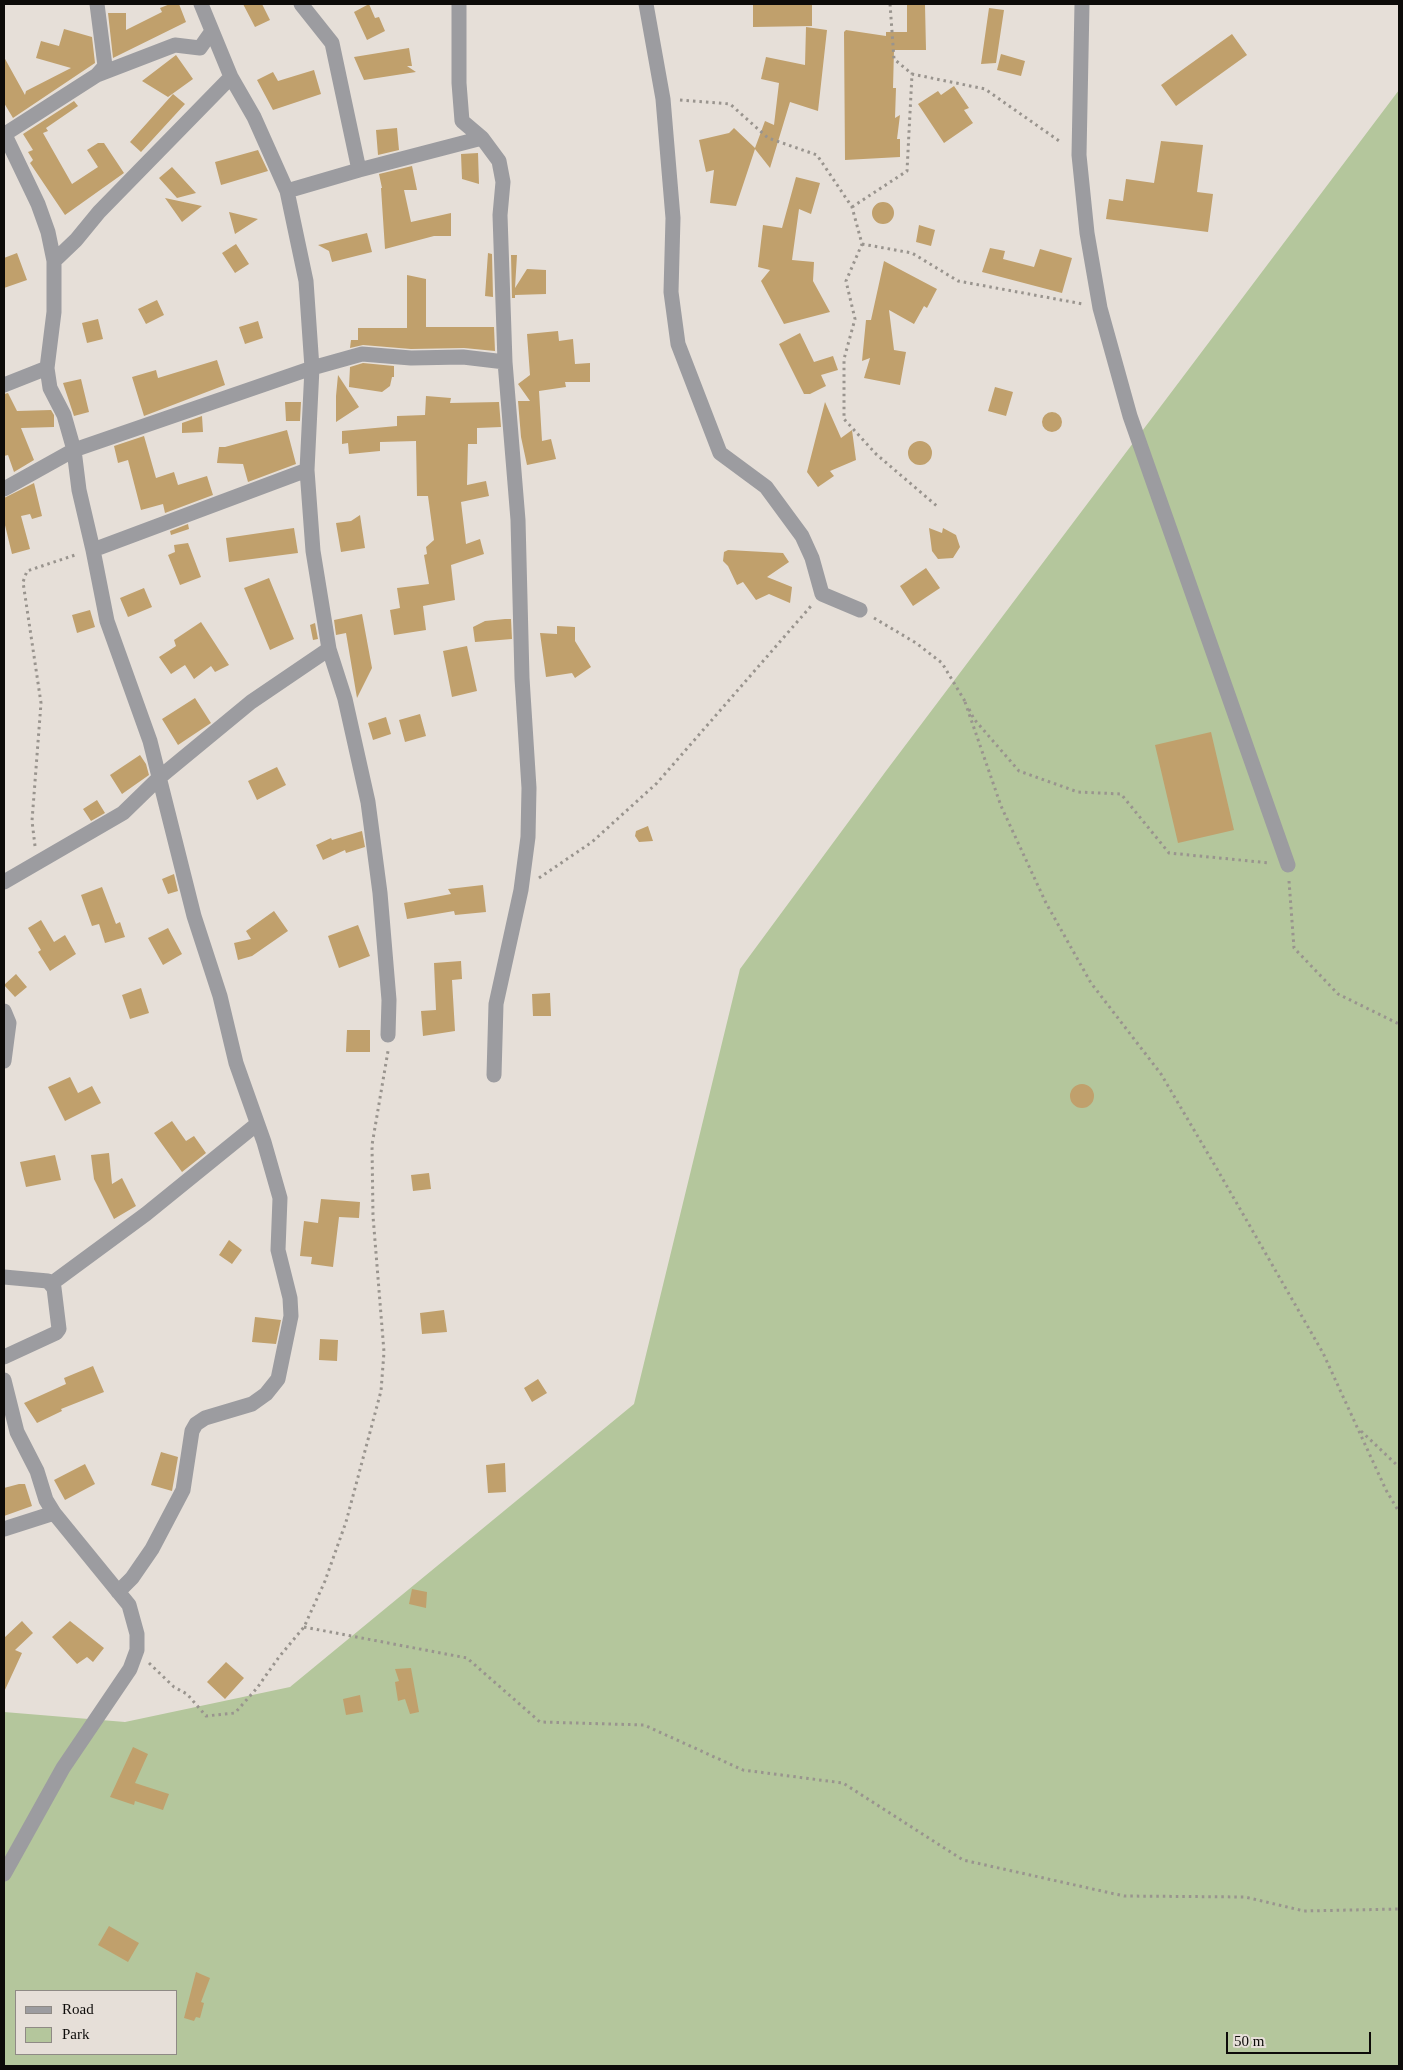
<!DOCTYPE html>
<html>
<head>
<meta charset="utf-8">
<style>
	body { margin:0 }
	#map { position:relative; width:1403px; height:2070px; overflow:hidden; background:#e6dfd8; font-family:Georgia,serif }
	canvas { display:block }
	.frame { position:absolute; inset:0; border:5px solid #0d0b09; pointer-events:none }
	.legend { position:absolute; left:15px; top:1990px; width:162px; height:65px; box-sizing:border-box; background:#e6dfd8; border:1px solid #8f8a85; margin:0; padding:6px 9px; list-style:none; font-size:15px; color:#0d0b09 }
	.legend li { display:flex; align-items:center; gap:10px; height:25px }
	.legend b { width:25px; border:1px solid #8f8a85 }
	.scale { position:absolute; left:1226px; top:2032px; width:145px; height:22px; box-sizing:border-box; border:2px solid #0d0b09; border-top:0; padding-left:6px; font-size:15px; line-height:18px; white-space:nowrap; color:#0d0b09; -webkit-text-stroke:4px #e6dfd8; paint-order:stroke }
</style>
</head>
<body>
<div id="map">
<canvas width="1403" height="2070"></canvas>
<div class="frame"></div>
<ul class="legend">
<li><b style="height:6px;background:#9c9ca0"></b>Road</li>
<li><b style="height:14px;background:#b4c69c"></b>Park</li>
</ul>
<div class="scale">50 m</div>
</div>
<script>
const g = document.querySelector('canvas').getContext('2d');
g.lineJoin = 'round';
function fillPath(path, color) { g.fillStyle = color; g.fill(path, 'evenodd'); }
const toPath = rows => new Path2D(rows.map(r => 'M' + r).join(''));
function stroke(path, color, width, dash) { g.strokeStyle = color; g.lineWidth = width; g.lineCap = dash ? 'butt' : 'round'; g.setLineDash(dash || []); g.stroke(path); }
fillPath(toPath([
	[1399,90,1399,2066,4,2066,4,1712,125,1722,290,1687,634,1404,740,969,886,771],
	[16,1991,176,1991,176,2054,16,2054]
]), '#b4c69c');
fillPath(toPath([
	[170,4,179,4,186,22,113,58,108,13,126,13,126,30,162,12,160,8],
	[243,4,262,4,270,20,255,27],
	[369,4,375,18,379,17,385,31,367,40,354,12],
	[753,4,812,4,812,26,753,27],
	[907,5,925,5,926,50,894,50,893,88,896,88,895,118,900,115,897,139,900,139,900,157,845,160,844,32,846,30,886,36,886,32,907,32],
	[989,8,1004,10,996,63,981,64],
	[806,27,827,30,818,111,790,102,770,168,755,149,736,206,710,203,714,170,706,172,699,140,729,133,734,128,755,148,765,121,774,125,779,83,761,79,766,57,805,65],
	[64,29,92,37,95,63,13,118,4,103,4,57,25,95,26,91,71,68,36,58,41,41,59,46],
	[1232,34,1247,55,1176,106,1161,85],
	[409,48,412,66,407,66,416,72,364,80,354,57],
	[1001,54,1025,61,1021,76,997,70],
	[176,55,193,79,168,97,142,81],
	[314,70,321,94,273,110,257,80,273,72,278,81],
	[954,86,969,108,964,110,973,123,944,143,918,104,938,91,941,95],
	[173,94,185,104,141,152,130,142],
	[74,101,78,106,46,128,48,131,43,133,72,184,98,167,87,150,98,143,104,143,124,173,65,215,30,163,33,160,28,152,33,150,23,134],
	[397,128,399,150,378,155,376,130],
	[1161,141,1203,145,1197,192,1213,194,1208,232,1106,219,1109,199,1123,201,1126,179,1154,183],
	[258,150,268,171,221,185,215,162],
	[478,153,479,184,462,179,461,154],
	[412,166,417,190,404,190,411,222,451,213,451,236,434,236,385,249,381,188,382,188,379,174],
	[172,167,196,193,177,198,159,178],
	[796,177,820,183,811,214,799,209,792,260,814,262,813,281,830,312,784,324,761,281,770,270,758,267,763,225,782,228],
	[165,198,202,206,182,222],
	'872 213a11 11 0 1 1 22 0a11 11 0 1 1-22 0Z',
	[229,212,258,219,235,234],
	[919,225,935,230,931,246,916,242],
	[367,233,372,252,332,262,329,251,318,245],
	[236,244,249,264,235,273,222,253],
	[990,248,1005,251,1003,259,1034,267,1040,249,1072,258,1062,293,982,272],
	[17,253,27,280,4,288,4,258],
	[488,253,492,254,493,297,485,296],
	[511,255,517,255,515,288,527,269,546,270,546,294,515,295,515,298,512,298],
	[884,261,937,289,927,308,924,306,914,324,889,310,894,350,906,352,900,385,864,378,870,358,862,361,866,320,871,320],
	[407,275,426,279,426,327,494,327,495,351,464,348,411,349,363,345,350,348,351,340,358,340,358,328,407,328],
	[157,300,164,315,146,324,138,309],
	[98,319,103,339,87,343,82,323],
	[258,321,263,338,245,344,239,327],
	[558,331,559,341,573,339,575,364,590,363,590,382,565,382,566,387,539,391,542,441,551,439,556,459,527,465,521,437,518,401,530,401,518,384,530,375,527,334],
	[800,333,814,362,833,356,838,370,821,375,826,386,810,394,804,394,779,344],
	[217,360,225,385,144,416,132,377,156,370,158,378],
	[363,363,394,366,394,377,392,377,390,386,382,392,349,387,350,367],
	[338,375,359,407,336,422,336,396],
	[81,379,89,412,74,416,63,383],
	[995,387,1013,392,1006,416,988,411],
	[8,393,17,411,51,410,54,415,54,427,21,428,34,460,14,472,8,455,4,456,4,394],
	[426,396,451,398,450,403,499,402,501,427,477,428,477,444,468,444,467,485,486,481,489,496,461,502,466,544,480,539,484,554,451,565,455,600,423,606,426,630,394,635,390,610,400,608,397,588,429,584,424,555,427,554,426,547,434,540,428,496,417,496,416,441,380,442,380,451,349,454,348,443,342,444,342,431,397,426,397,416,425,415],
	[285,402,301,402,300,421,286,421],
	[825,402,841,438,852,430,856,460,830,471,834,476,818,487,807,472],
	'1042 422a10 10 0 1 1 20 0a10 10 0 1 1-20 0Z',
	[202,416,203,432,182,433,182,423],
	[287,430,296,464,248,482,243,464,217,463,219,447,225,447],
	[144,436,156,478,174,472,178,485,207,476,213,495,165,513,163,504,141,510,128,460,118,463,114,446],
	'908 453a12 12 0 1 1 24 0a12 12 0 1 1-24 0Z',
	[34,483,42,516,32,519,30,514,21,516,30,549,12,554,4,521,4,498],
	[360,515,365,548,341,552,336,523,351,521],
	[188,524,189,529,171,535,170,531],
	[294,528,298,553,229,562,226,538],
	[929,528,942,533,943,528,956,535,960,547,953,558,938,559,932,551],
	[188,543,201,577,180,585,168,555,175,552,174,545],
	[728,550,783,553,789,562,767,577,792,587,790,603,769,594,756,600,743,582,737,585,728,566,723,561,724,552],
	[926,568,940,588,913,606,900,586],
	[269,578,294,639,270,650,244,588],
	[144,588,152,607,128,617,120,598],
	[90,610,95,627,77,633,72,615],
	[362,614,372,668,357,698,346,633,336,635,334,620],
	[505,619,511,619,512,639,475,642,473,627,485,621],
	[201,622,229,665,215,672,211,666,194,679,185,665,171,674,159,657,176,646,174,640],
	[315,623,318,639,313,640,310,625],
	[557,626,575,627,575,641,591,667,575,678,572,673,546,677,540,633,557,634],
	[467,646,477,691,452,697,443,651],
	[195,698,211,723,178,745,162,719],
	[420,714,426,736,405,742,399,720],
	[386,717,391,734,373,740,368,723],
	[1211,732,1234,830,1178,843,1155,745],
	[140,755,146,764,149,775,122,794,110,775],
	[277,767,286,785,257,800,248,781],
	[97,800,105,813,91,821,83,809],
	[648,826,653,841,639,842,635,836,636,831],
	[362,831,365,847,346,853,345,850,323,860,316,845,331,838,332,840],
	[174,874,178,891,168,894,162,879],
	[483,885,486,912,455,915,454,911,407,919,404,903,451,894,448,889],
	[102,887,116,924,120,922,125,937,105,943,99,924,92,926,81,895],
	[274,911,288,931,252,956,238,960,234,943,251,939,246,931],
	[41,920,54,942,65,935,76,954,50,971,38,952,41,950,28,928],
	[358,925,370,956,339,968,328,936],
	[168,928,182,954,163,965,148,938],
	[461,961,462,979,452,980,455,1031,423,1036,421,1011,436,1010,434,963],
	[16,974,27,987,15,997,4,985],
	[141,988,149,1013,130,1019,122,995],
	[550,993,551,1016,533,1016,532,994],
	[347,1030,370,1030,370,1052,346,1052],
	[70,1077,78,1093,92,1086,101,1103,65,1121,48,1087],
	'1070 1096a12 12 0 1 1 24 0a12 12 0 1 1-24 0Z',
	[172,1121,186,1141,194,1136,206,1153,182,1172,154,1133],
	[109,1153,112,1184,122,1178,136,1206,114,1219,94,1179,91,1155],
	[55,1155,61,1180,26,1187,20,1162],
	[429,1173,431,1189,413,1191,411,1175],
	[321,1199,360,1202,359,1218,339,1217,333,1267,311,1264,312,1257,300,1256,304,1221,318,1223],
	[229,1240,242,1250,232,1264,219,1255],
	[444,1310,447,1332,422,1334,420,1313],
	[255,1317,281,1320,276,1344,252,1342],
	[320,1339,338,1340,337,1361,319,1360],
	[93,1366,104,1392,61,1409,62,1411,37,1423,24,1403,66,1384,64,1378],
	[538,1379,547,1393,532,1402,524,1388],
	[161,1452,178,1457,172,1491,151,1485],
	[505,1463,506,1492,488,1493,486,1465],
	[85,1464,95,1484,65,1500,54,1480],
	[19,1484,25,1484,32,1506,4,1516,4,1488],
	[412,1589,427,1592,426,1608,409,1604],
	[22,1621,33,1633,15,1650,22,1653,4,1692,4,1638],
	[70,1621,104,1648,93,1662,87,1657,77,1664,52,1637],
	[226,1662,244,1678,225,1699,207,1682],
	[411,1668,419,1712,410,1714,405,1699,398,1701,395,1682,399,1681,395,1669],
	[360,1695,363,1712,346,1715,343,1699],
	[133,1747,148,1754,135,1783,169,1794,163,1810,135,1801,134,1805,110,1797],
	[109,1926,139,1943,128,1962,98,1945],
	[196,1972,210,1978,201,2002,204,2003,200,2018,196,2017,194,2021,184,2018]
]), '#c0a06c');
stroke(toPath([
	[890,4,894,59,912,74],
	[680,100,730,104,768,138,817,155,852,207,862,244,846,281,855,319,844,359,844,419,876,454,938,507],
	[852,207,907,171,912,74,985,89,1062,143],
	[862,244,912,253,958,281,1083,304],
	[874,618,916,643,942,663,966,703],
	[965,702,1001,806,1046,903,1091,983,1161,1074,1217,1169,1323,1353,1386,1490,1399,1512],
	[969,709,974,719,1019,771,1078,792,1121,794,1169,853,1270,863],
	[35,846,32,821,41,703,23,582,27,571,78,554],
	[539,878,592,842,657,783,811,606],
	[1289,881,1294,948,1338,994,1399,1024],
	[1361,1431,1399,1467],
	[304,1627,467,1658,540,1722,644,1725,743,1770,843,1783,963,1860,1124,1896,1245,1897,1304,1911,1399,1909],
	[149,1663,174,1687,187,1694,206,1716,235,1713,257,1688,279,1657,304,1627,325,1581,346,1522,381,1391,384,1352,373,1216,372,1145,388,1051]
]), '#99948e', 3, [2.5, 4]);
stroke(toPath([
	[201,4,231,77,254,117,287,191,306,281,312,368,307,470,313,551,329,649,345,699,368,802,380,893,389,1000,388,1035],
	[301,4,332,43,359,170],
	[646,4,663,99,673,218,671,292,678,344,720,453,766,487,802,536,812,558,822,594,860,610],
	[1082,4,1079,155,1087,233,1100,308,1130,416,1288,865],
	[97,75,175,45,200,48,212,31],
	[4,133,38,204,48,232,54,261,54,312,47,368,50,388,64,415,74,450,79,490,93,550,107,621,150,741,194,916,220,996,236,1063,264,1142,280,1198,278,1250,290,1298,291,1316,278,1379,266,1394,252,1404,205,1418,196,1424,192,1431,183,1490,152,1549,132,1578,118,1592],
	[5,134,97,75,105,66,97,4],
	[482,138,499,161,503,182,500,215,505,362,518,520,522,678,529,788,528,837,521,890,496,1004,494,1075],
	[287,191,359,170,482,138,462,121,459,83,459,4],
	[54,261,76,240,99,212,231,77],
	[4,385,47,368],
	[4,489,74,450,312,368,362,354,411,358,463,357,505,362],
	[93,550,307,470],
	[4,882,123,813,160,777,251,702,329,649],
	[4,1011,9,1023,4,1061],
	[4,1277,48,1281,54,1288,59,1329,56,1333,4,1357],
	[51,1284,146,1214,257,1124],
	[4,1380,17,1432,37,1471,46,1500,54,1513,129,1605,137,1634,137,1650,130,1669,63,1768,4,1874],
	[4,1529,54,1513]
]), '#9c9ca0', 15);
</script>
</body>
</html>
